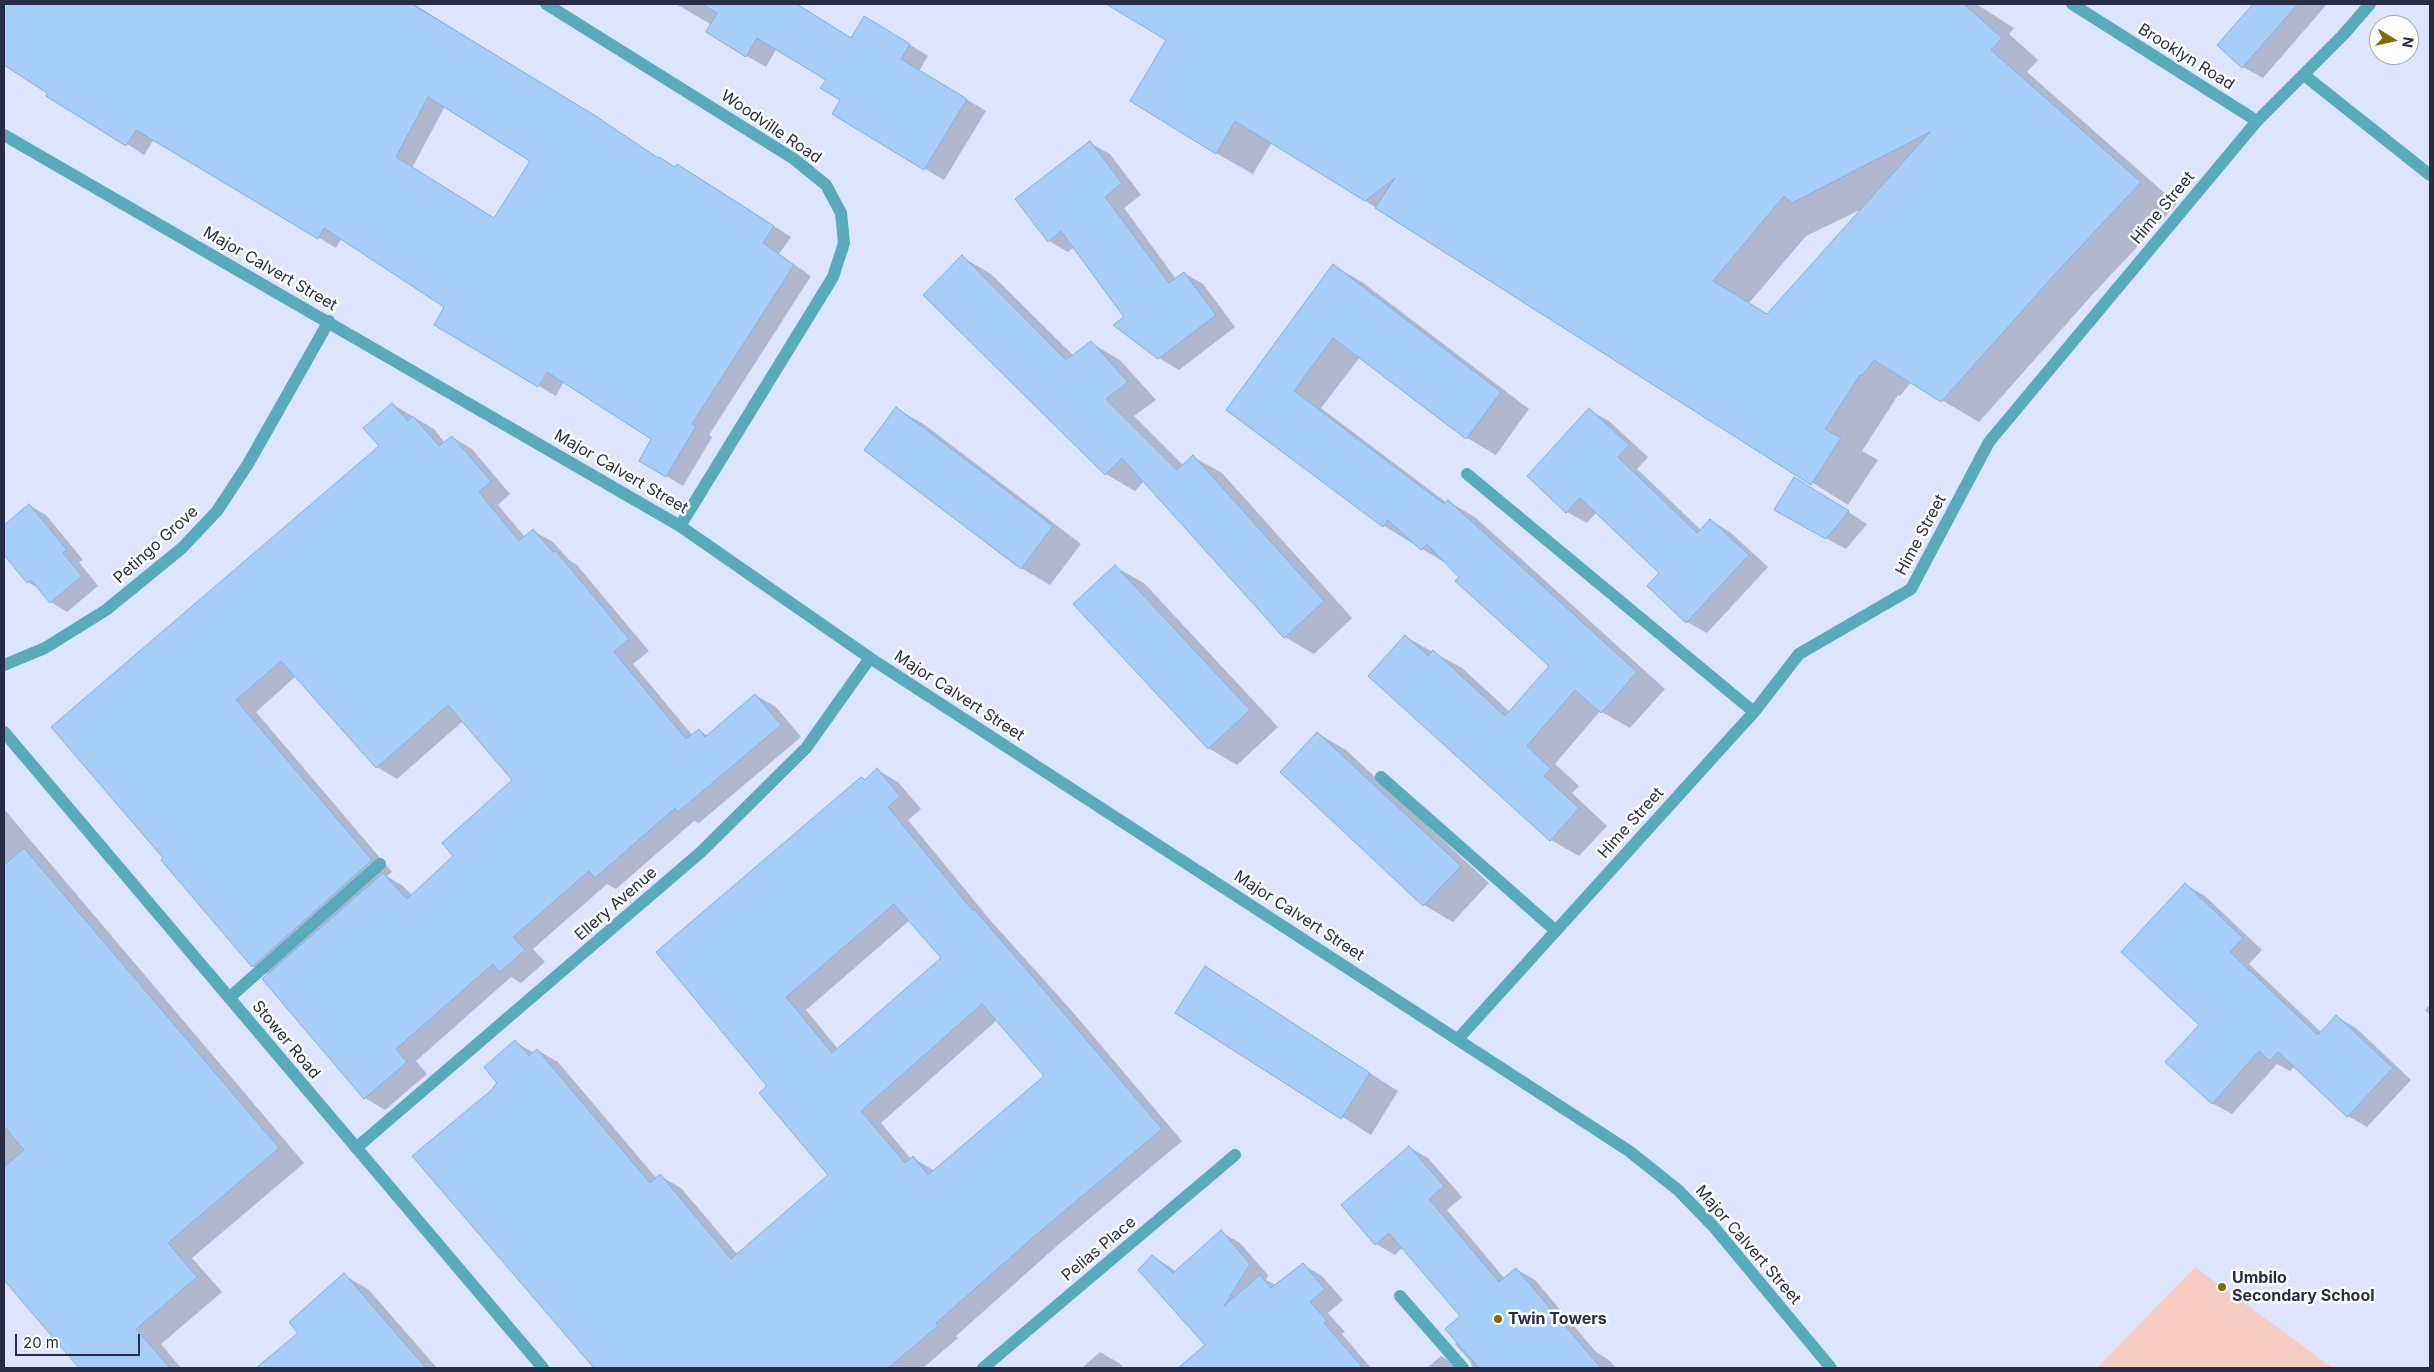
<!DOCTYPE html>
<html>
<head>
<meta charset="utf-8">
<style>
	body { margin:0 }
	#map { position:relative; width:2434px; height:1372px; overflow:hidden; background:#dce4fe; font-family:Inter,sans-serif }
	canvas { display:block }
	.frame { position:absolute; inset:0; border:5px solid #272d46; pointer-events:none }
	.north { position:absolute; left:2369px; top:15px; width:50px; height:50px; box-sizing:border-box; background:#fff; border:1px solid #a9abb5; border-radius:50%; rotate:99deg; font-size:14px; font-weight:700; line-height:20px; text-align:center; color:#272d46 }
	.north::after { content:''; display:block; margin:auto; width:18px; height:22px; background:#856b07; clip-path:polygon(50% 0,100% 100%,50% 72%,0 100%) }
	.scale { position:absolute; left:15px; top:1334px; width:125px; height:22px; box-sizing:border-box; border:2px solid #272d46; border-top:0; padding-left:6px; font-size:15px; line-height:18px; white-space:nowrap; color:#272d46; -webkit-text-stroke:4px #fff; paint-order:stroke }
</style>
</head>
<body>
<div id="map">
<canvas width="2434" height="1372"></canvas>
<div class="frame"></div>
<div class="north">N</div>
<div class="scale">20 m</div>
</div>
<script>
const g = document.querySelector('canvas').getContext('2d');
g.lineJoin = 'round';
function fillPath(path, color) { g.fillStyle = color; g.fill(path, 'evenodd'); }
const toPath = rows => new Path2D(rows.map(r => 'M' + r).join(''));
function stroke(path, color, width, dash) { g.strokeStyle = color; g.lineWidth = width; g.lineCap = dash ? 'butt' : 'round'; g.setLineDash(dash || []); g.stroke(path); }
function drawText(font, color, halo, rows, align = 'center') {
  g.font = font + ' Inter,sans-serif'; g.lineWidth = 5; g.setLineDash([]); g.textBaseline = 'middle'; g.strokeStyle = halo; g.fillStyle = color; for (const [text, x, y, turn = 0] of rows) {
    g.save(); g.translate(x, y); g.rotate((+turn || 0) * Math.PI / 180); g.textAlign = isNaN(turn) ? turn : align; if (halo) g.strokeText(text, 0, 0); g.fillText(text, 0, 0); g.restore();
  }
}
fillPath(toPath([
	[2195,1267,2333,1368,2097,1368]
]), '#f6cdc4');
fillPath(toPath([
	[4,4,414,4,660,159,676,168,678,165,695,175,791,237,779,254,811,276,709,435,712,437,683,486,640,460,653,438,564,381,556,396,539,386,551,367,446,306,342,238,336,248,154,139,144,155,49,93,33,63,4,45],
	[445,106,532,160,495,219,412,168],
	[676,4,797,4,852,39,883,28,928,56,919,71,986,111,944,180,833,114,842,99,827,79,777,48,766,67,747,56,712,25],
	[1109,4,1976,4,2014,28,2009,34,2038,60,2027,72,2177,204,2093,294,1979,422,1911,382,1900,396,1898,395,1862,451,1878,460,1848,505,1272,142,1253,174,1216,153,1168,40],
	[1862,209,1768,315,1749,303,1806,236],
	[2254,4,2327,4,2263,78,2243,67,2218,45],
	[1090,143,1110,154,1141,195,1124,208,1176,279,1184,273,1203,284,1235,327,1179,370,1159,358,1074,247,1068,252,1049,241],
	[962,257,991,274,1074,356,1091,343,1120,360,1156,400,1134,416,1184,466,1193,457,1222,473,1352,618,1314,654,1285,637,1144,481,1135,491,1106,474,925,295],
	[1334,266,1362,282,1529,409,1496,455,1467,438,1360,357,1321,408,1447,503,1448,501,1476,518,1665,689,1630,728,1600,711,1555,764,1579,786,1572,793,1607,826,1579,856,1551,840,1406,637,1462,668,1510,712,1551,666,1449,565,1422,549,1413,541,1412,543,1384,526,1227,409],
	[392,404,434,429,445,443,452,437,472,449,510,494,498,505,525,537,533,531,553,542,569,560,576,564,649,651,633,664,693,736,699,730,708,736,755,695,776,707,801,737,699,823,694,821,616,889,607,884,533,949,545,962,521,983,511,977,416,1061,427,1074,385,1110,365,1098,264,980,269,975,252,966,165,858,52,727,381,446],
	[296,676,377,767,397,779,463,721,514,780,455,856,413,896,403,886,387,876,392,872,256,712],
	[897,409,925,425,1081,544,1050,585,1021,568],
	[1589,410,1609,421,1648,457,1637,469,1701,530,1710,520,1730,532,1768,567,1707,633,1687,622,1649,586,1661,573,1597,512,1587,523,1567,512],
	[1814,490,1867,524,1846,549,1795,521],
	[29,505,46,515,83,560,79,562,98,586,67,612,51,602,41,590,28,582,4,553,4,526],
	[1115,567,1144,583,1278,727,1237,765,1208,748],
	[1317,733,1346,750,1489,883,1453,922,1424,905,1281,772],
	[877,770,898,782,921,809,908,820,991,921,1071,1010,1182,1141,1058,1245,956,1336,958,1338,923,1368,595,1368,414,1157,496,1088,515,1042,534,1053,537,1050,558,1062,657,1179,660,1176,681,1188,738,1255,830,1175,769,1086,657,952],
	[910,920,943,958,838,1049,806,1010],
	[997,1020,1046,1076,935,1171,913,1158,911,1159,881,1123],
	[4,809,304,1163,192,1258,222,1292,161,1344,181,1368,80,1368,4,1278],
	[2186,885,2205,896,2262,950,2249,964,2322,1033,2337,1017,2356,1028,2411,1080,2367,1127,2348,1116,2295,1066,2290,1071,2277,1064,2232,1114,2212,1103,2201,1025],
	[1205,968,1398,1091,1371,1135,1177,1012],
	[2430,1005,2430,1015,2425,1010],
	[1409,1147,1428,1158,1462,1197,1447,1210,1505,1279,1516,1269,1535,1280,1596,1352,1608,1359,1616,1368,1472,1368,1471,1362,1455,1344,1458,1342,1461,1316,1403,1247,1395,1255,1376,1244],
	[1221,1232,1240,1243,1268,1275,1266,1280,1276,1285,1303,1265,1322,1276,1343,1300,1328,1313,1345,1332,1342,1334,1371,1368,1180,1368,1207,1345,1153,1256,1177,1272],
	[344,1275,369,1290,437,1368,258,1368,300,1333],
	[1100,1352,1119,1363,1124,1368,1082,1368],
	[1441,1356,1460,1367,1461,1368,1427,1368]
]), '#0003');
const building = toPath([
	[4,4,412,4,594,115,658,158,659,157,675,167,677,164,774,226,763,243,794,265,692,424,696,426,666,477,639,461,651,439,547,372,538,387,434,325,444,307,324,228,318,239,136,130,126,146,46,96,47,93,4,65,4,4],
	[428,97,530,161,494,218,396,157,428,97],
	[702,4,797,4,851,38,864,16,910,44,901,59,967,99,924,170,832,114,840,100,820,88,826,80,757,38,746,57,706,32,717,13,702,4],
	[1106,4,1964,4,2002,38,1991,50,2141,182,2056,273,1941,402,1874,360,1862,376,1860,375,1825,429,1841,438,1811,485,1375,208,1395,178,1365,201,1235,121,1216,154,1130,101,1166,40,1106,4],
	[1930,132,1767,314,1713,281,1784,196,1792,203,1930,132],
	[2253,4,2298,4,2242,68,2217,45,2253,4],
	[1090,141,1122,183,1105,197,1169,283,1184,272,1216,315,1158,359,1113,325,1124,317,1061,231,1048,242,1015,199,1090,141],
	[962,255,1066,360,1091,341,1128,382,1106,399,1177,470,1193,455,1324,601,1284,638,1122,458,1105,475,923,295,962,255],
	[1333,264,1501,392,1466,439,1333,338,1294,391,1444,504,1448,500,1637,672,1601,713,1575,690,1527,746,1551,769,1544,776,1579,808,1550,841,1368,676,1405,635,1428,656,1433,650,1505,716,1549,666,1455,581,1459,577,1427,544,1421,550,1388,520,1383,527,1226,410,1333,264],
	[392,403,408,421,413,416,439,446,452,436,491,481,479,492,519,541,533,529,553,552,556,551,629,639,614,652,686,739,699,729,705,737,755,694,781,725,678,812,675,808,595,878,589,871,513,937,525,950,500,972,493,964,396,1049,407,1062,364,1099,262,979,383,873,407,899,453,856,442,843,512,780,448,705,376,768,281,661,236,700,372,860,252,967,161,860,163,858,51,727,379,446,363,428,392,403],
	[896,407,1053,526,1021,569,864,450,896,407],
	[1589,408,1629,445,1618,457,1697,533,1710,519,1749,555,1686,623,1647,586,1659,573,1580,498,1566,513,1527,476,1589,408],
	[1794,477,1849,511,1826,539,1774,510,1794,477],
	[29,504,67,550,63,553,82,576,50,603,31,580,27,583,4,555,4,525,29,504],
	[1115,565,1250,710,1208,749,1073,604,1115,565],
	[1317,732,1461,866,1423,906,1280,772,1317,732],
	[877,768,900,796,888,807,973,911,974,909,1050,997,1162,1129,1037,1234,936,1323,938,1326,888,1368,594,1368,412,1156,494,1088,493,1087,497,1083,484,1067,515,1040,529,1056,537,1049,650,1183,660,1174,731,1259,828,1175,759,1093,767,1086,656,952,861,777,865,780,877,768],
	[894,904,941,958,832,1053,786,997,894,904],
	[982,1004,1044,1076,928,1175,913,1156,905,1163,861,1111,982,1004],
	[24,848,279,1148,168,1243,197,1277,136,1329,170,1368,79,1368,4,1280,4,1167,24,1150,4,1126,4,865,24,848],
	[2185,883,2243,938,2230,952,2318,1035,2336,1015,2393,1068,2347,1117,2278,1052,2270,1061,2259,1051,2212,1104,2165,1062,2199,1025,2121,952,2185,883],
	[1205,966,1370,1073,1341,1119,1175,1013,1205,966],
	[1409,1146,1444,1186,1429,1199,1499,1282,1516,1268,1601,1368,1479,1368,1445,1329,1460,1316,1389,1233,1375,1245,1341,1205,1409,1146],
	[1221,1230,1250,1264,1224,1306,1260,1275,1271,1288,1303,1263,1325,1289,1310,1302,1327,1321,1324,1323,1363,1368,1178,1368,1205,1345,1138,1270,1152,1255,1173,1273,1221,1230],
	[344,1273,426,1368,256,1368,298,1333,289,1322,344,1273]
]);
fillPath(building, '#a7cdf9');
stroke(building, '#80b0e5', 1);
stroke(toPath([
	[546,4,794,159,826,185,841,213,844,243,833,277,680,526],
	[2072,4,2257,121],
	[2304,75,2430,175],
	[4,135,680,526,870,658,1629,1151,1678,1190,1713,1226,1831,1368],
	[1467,474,1754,712],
	[4,665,45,648,106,610,182,548,217,511,248,464,329,321],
	[4,732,543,1368],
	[1381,777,1556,931],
	[229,998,380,864],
	[1458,1039,1754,712,1799,654,1911,589,1989,442,2257,121,2344,34,2370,4],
	[356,1148,701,852,806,748,870,658],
	[1400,1296,1463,1368],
	[983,1368,1235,1155]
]), '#59abbb', 12);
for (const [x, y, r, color] of [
	[2222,1287,5,"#856b07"],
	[1498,1319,5,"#856b07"]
]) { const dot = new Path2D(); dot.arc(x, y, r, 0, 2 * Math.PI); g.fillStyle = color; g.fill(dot); stroke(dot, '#fff', 2); }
drawText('16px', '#272d46', '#fff', [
	["Brooklyn Road",2186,57,32],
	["Woodville Road",771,127,34],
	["Hime Street",2163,208,-50],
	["Major Calvert Street",270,269,30],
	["Major Calvert Street",621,472,30],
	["Hime Street",1921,535,-62],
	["Petingo Grove",156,545,-42],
	["Major Calvert Street",959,696,33],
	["Hime Street",1631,823,-48],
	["Ellery Avenue",616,904,-41],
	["Major Calvert Street",1299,916,33],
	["Stower Road",286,1040,50],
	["Major Calvert Street",1748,1245,49],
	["Pelias Place",1099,1249,-40]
]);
drawText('bold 16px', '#272d46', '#fff', [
	["Umbilo",2232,1278],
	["Secondary School",2232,1296],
	["Twin Towers",1508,1319]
], 'left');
</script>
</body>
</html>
